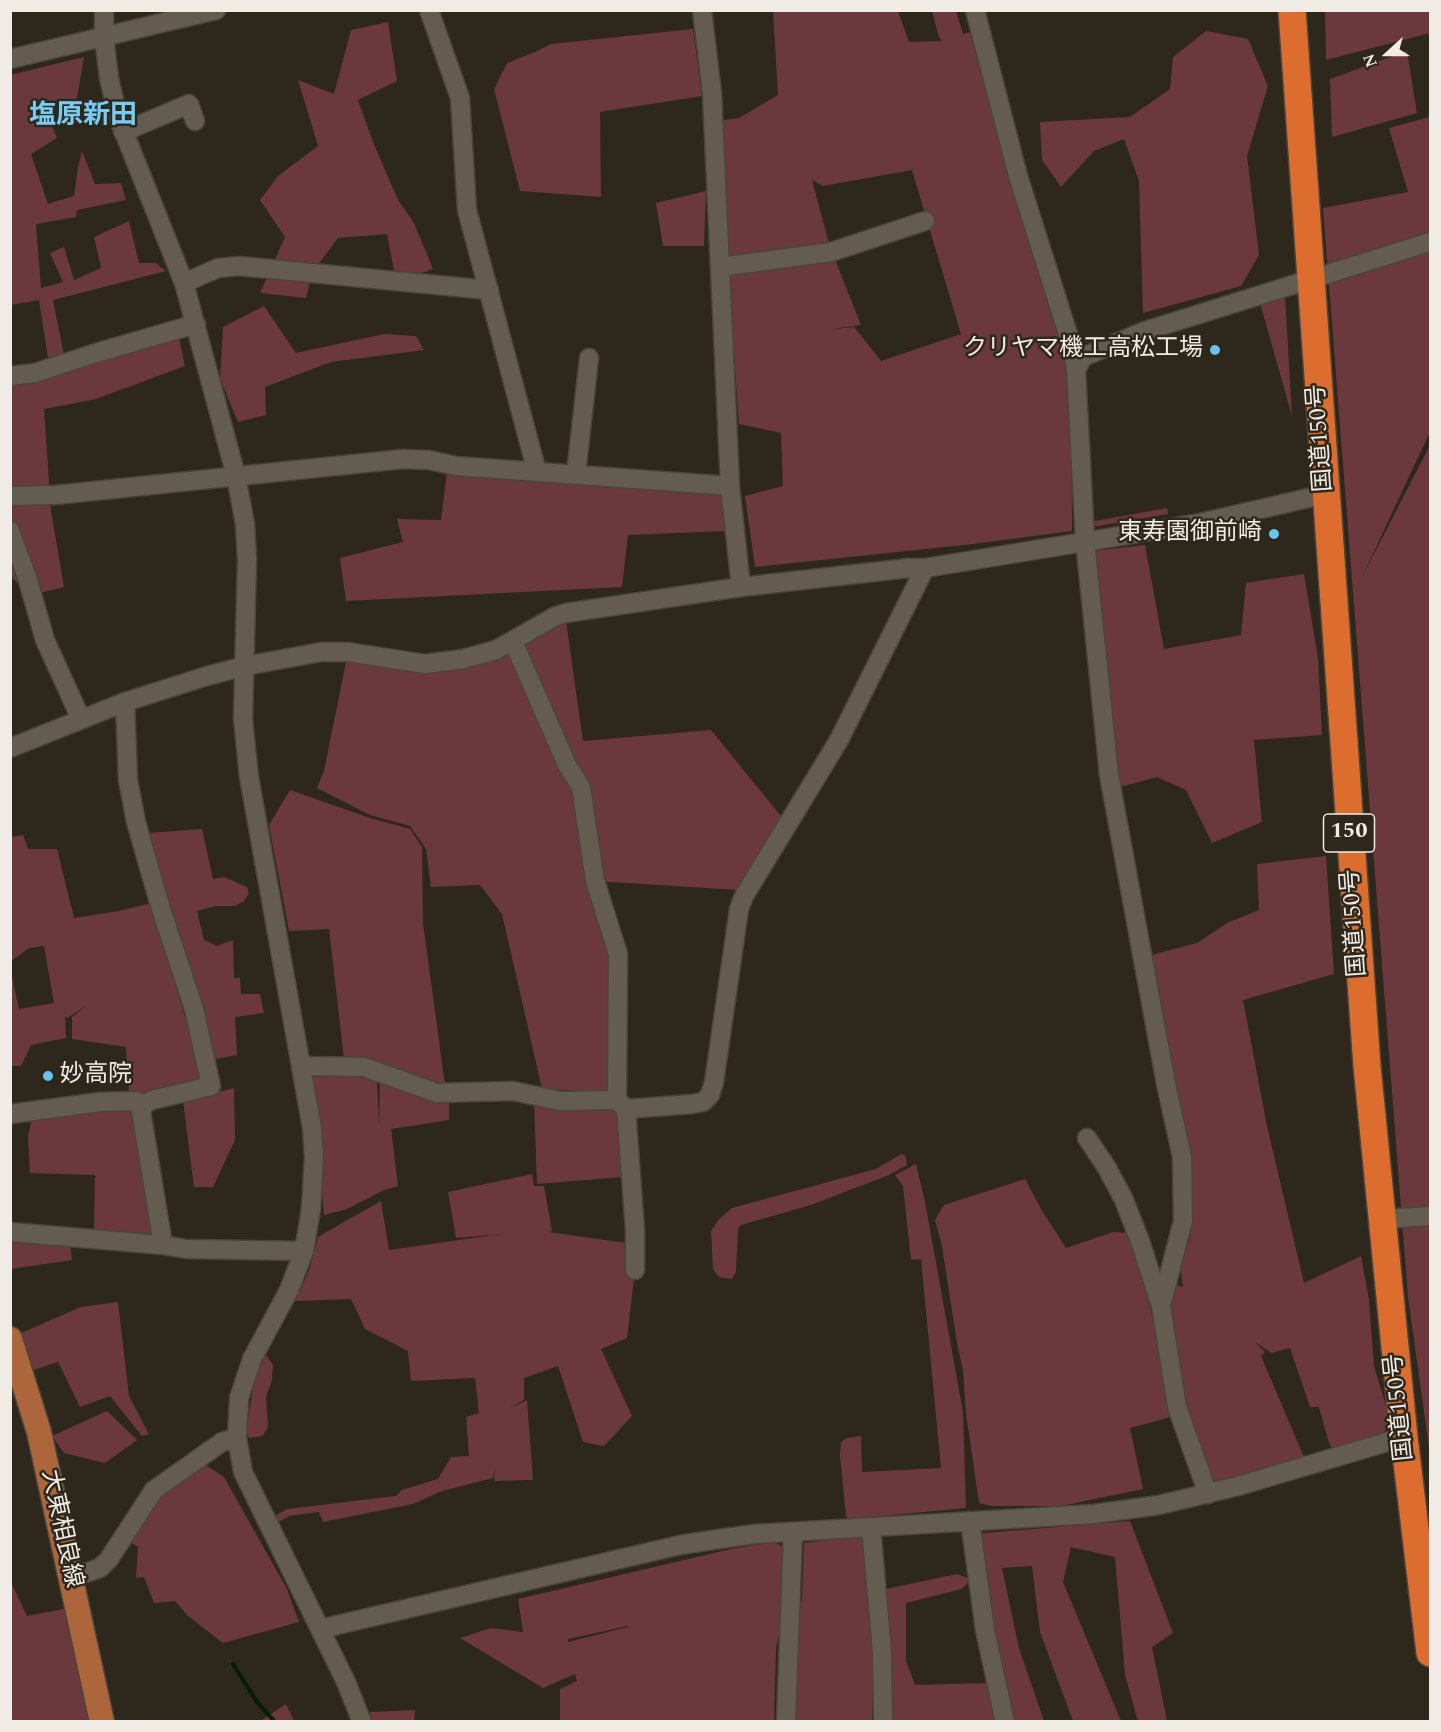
<!DOCTYPE html>
<html>
<head>
<meta charset="utf-8">
<style>
	body { margin:0 }
	#map { position:relative; width:1441px; height:1732px; overflow:hidden; background:#2e271c; font-family:Spectral,serif }
	canvas { display:block }
	.frame { position:absolute; inset:0; border:12px solid #f0ebe4; pointer-events:none }
	.north { position:absolute; left:1357px; top:24px; width:60px; height:60px; -webkit-text-stroke:4px #2e271c; paint-order:stroke; rotate:249deg; font-size:16px; font-weight:700; line-height:24px; text-align:center; color:#f0ebe4 }
	.north::after { content:''; display:block; margin:auto; width:21px; height:27px; background:#f0ebe4; clip-path:polygon(50% 0,100% 100%,50% 72%,0 100%) }
</style>
</head>
<body>
<div id="map">
<canvas width="1441" height="1732"></canvas>
<div class="frame"></div>
<div class="north">N</div>
</div>
<script>
const g = document.querySelector('canvas').getContext('2d');
g.lineJoin = 'round';
function fillPath(path, color) { g.fillStyle = color; g.fill(path, 'evenodd'); }
const toPath = rows => new Path2D(rows.map(r => 'M' + r).join(''));
function stroke(path, color, width, dash) { g.strokeStyle = color; g.lineWidth = width; g.lineCap = dash ? 'butt' : 'round'; g.setLineDash(dash || []); g.stroke(path); }
function drawText(font, color, halo, rows, align = 'center') {
  g.font = font + ' Spectral,"Noto Sans JP",serif'; g.lineWidth = 5; g.setLineDash([]); g.textBaseline = 'middle'; g.strokeStyle = halo; g.fillStyle = color; for (const [text, x, y, turn = 0] of rows) {
    g.save(); g.translate(x, y); g.rotate((+turn || 0) * Math.PI / 180); g.textAlign = isNaN(turn) ? turn : align; if (halo) g.strokeText(text, 0, 0); g.fillText(text, 0, 0); g.restore();
  }
}
fillPath(toPath([
	[773,11,898,11,909,42,942,41,939,37,932,11,956,11,963,34,978,30,1071,366,1072,531,973,544,755,567,745,496,783,486,781,433,739,424,717,121,739,118,778,95],
	[912,170,961,334,881,361,854,327,825,330,861,325,830,247,812,180,823,186],
	[1325,11,1430,11,1430,33,1326,60],
	[388,22,397,81,358,100,373,142,398,200,414,223,433,269,396,282,387,234,338,238,312,273,306,298,260,293,285,237,260,200,278,176,318,146,298,80,334,94,351,30],
	[693,29,702,96,600,112,601,197,520,191,494,89,507,63,535,52,551,44],
	[1206,31,1248,39,1268,86,1247,156,1259,255,1241,286,1143,313,1139,181,1124,139,1094,151,1061,187,1042,160,1040,122,1130,117,1170,89,1173,57],
	[1407,51,1417,113,1332,137,1330,79],
	[84,57,77,98,45,109,57,138,31,154,48,204,74,196,78,167,82,151,95,184,121,183,126,200,77,210,76,217,36,224,41,288,63,282,50,253,64,247,74,280,101,268,94,237,129,221,139,263,156,263,166,271,53,300,64,355,48,358,39,300,11,305,10,75],
	[1430,117,1430,432,1363,575,1430,445,1430,1455,1408,1297,1323,208,1408,192,1389,128],
	[706,191,704,246,663,246,656,203],
	[1285,295,1292,416,1260,303],
	[264,306,296,353,384,334,416,336,424,350,331,362,265,387,266,415,238,422,220,379,223,327],
	[179,338,185,366,96,399,44,409,51,511,64,587,32,595,11,577,10,376],
	[448,464,724,491,725,531,628,535,622,587,346,601,340,558,403,542,397,519,441,520],
	[1167,508,1168,514,1092,527,1090,522],
	[1145,545,1164,649,1241,635,1246,583,1304,574,1318,658,1322,735,1254,740,1262,822,1212,843,1186,790,1157,777,1120,787,1093,551],
	[566,621,583,741,711,730,785,821,738,890,595,881,614,941,612,1092,542,1089,502,914,480,885,431,887,426,849,410,826,370,815,317,788,324,771,348,652,438,662],
	[290,790,370,818,410,829,422,847,423,923,445,1085,344,1059,329,929,289,931,269,825],
	[202,829,213,879,224,877,247,887,249,893,244,901,235,906,216,906,197,911,204,940,217,946,233,940,234,978,240,978,241,994,260,994,264,1013,235,1017,237,1055,211,1060,147,833],
	[23,835,28,849,57,849,74,918,119,911,151,903,202,1074,199,1084,129,1095,126,1047,72,1039,72,1017,86,1006,67,1018,65,1016,66,1038,31,1045,21,1066,11,1066,10,967,19,1009,54,1003,44,946,29,948,11,961,11,837],
	[1326,856,1334,974,1243,1000,1267,1126,1304,1283,1361,1256,1369,1300,1374,1366,1391,1423,1383,1433,1333,1451,1328,1440,1319,1407,1310,1407,1290,1348,1272,1353,1255,1342,1265,1352,1261,1356,1304,1457,1213,1483,1178,1399,1167,1282,1183,1287,1180,1266,1190,1238,1193,1219,1193,1198,1172,1097,1149,959,1155,954,1197,943,1227,923,1259,910,1257,864],
	[346,1071,377,1080,379,1125,380,1080,449,1097,449,1120,391,1129,398,1186,384,1190,347,1209,324,1215,311,1073],
	[234,1088,235,1140,213,1187,194,1187,183,1101],
	[534,1101,612,1106,619,1114,623,1177,537,1184],
	[134,1104,153,1235,150,1240,94,1233,95,1177,97,1178,94,1175,30,1173,28,1136,32,1118],
	[901,1154,905,1155,907,1165,889,1175,811,1205,741,1225,738,1229,736,1272,732,1279,719,1277,713,1269,711,1231,719,1219,732,1208,876,1169],
	[916,1164,925,1202,963,1412,966,1508,851,1519,846,1517,840,1455,841,1442,847,1438,861,1436,862,1472,941,1468,921,1259,911,1260,903,1186,895,1175],
	[532,1174,534,1186,544,1186,552,1231,548,1232,627,1243,635,1270,627,1338,601,1349,632,1416,604,1446,583,1442,558,1366,524,1378,524,1400,509,1409,527,1400,533,1480,494,1481,495,1467,493,1478,442,1491,413,1504,323,1522,319,1512,289,1516,277,1523,273,1517,287,1509,396,1496,402,1490,438,1479,451,1457,469,1456,466,1417,479,1413,475,1378,411,1381,408,1351,365,1329,351,1299,295,1301,310,1268,318,1237,381,1201,389,1250,501,1234,456,1238,448,1192],
	[1025,1179,1041,1209,1066,1248,1113,1232,1129,1233,1135,1242,1175,1416,1130,1428,1143,1489,1061,1506,992,1506,979,1503,966,1413,963,1370,957,1343,942,1246,935,1220,944,1205],
	[10,1236,70,1243,72,1260,11,1269],
	[118,1302,129,1396,149,1434,142,1436,110,1396,80,1407,58,1362,27,1372,14,1336,81,1307],
	[266,1355,273,1365,272,1380,266,1397,268,1427,262,1436,249,1438,246,1430,255,1377],
	[107,1411,137,1440,105,1463,64,1453,52,1436],
	[201,1462,224,1477,287,1589,299,1622,223,1643,188,1616,175,1601,154,1603,144,1577,136,1578,138,1547,125,1539,156,1499],
	[1130,1521,1173,1633,1152,1647,1167,1721,1138,1721,1125,1675,1115,1557,1071,1547,1063,1582,1121,1721,1073,1721,1040,1632,1032,1566,1002,1568,1019,1648,1044,1721,1015,1721,974,1536,984,1533],
	[862,1535,872,1621,872,1721,794,1722,792,1642,802,1599,804,1543],
	[774,1542,788,1549,786,1605,776,1648,774,1721,560,1721,560,1689,577,1681,575,1674,543,1688,460,1638,491,1628,523,1632,518,1599,731,1549],
	[628,1626,628,1627,568,1642,568,1639],
	[957,1574,971,1579,962,1589,906,1603,906,1661,915,1685,988,1683,996,1721,892,1721,886,1624,886,1589],
	[10,1580,27,1616,70,1608,94,1721,11,1721],
	[286,1704,294,1721,260,1721,262,1720],
	[415,1710,414,1721,372,1721,370,1712]
]), '#6b393d');
stroke(toPath([
	[233,1664,257,1702,275,1722]
]), '#051d00', 4);
const minor = toPath([
	[104,10,104,37,109,78,118,117,184,283,236,476,245,524,247,559,243,719,249,777,312,1128,314,1157,311,1209,304,1251,289,1290,252,1359,239,1398,237,1438,243,1472,346,1682,362,1722],
	[429,10,460,98,467,210,537,472],
	[702,10,712,93,730,486,741,587],
	[975,10,1018,176,1073,350,1076,370],
	[10,59,216,10],
	[123,132,189,104,195,121],
	[720,267,831,252,925,221],
	[184,283,218,268,239,266,489,290],
	[10,376,35,373,99,352,196,324],
	[576,474,589,358],
	[10,496,55,495,403,459,429,460,456,466,730,486],
	[10,531,27,577,45,640,81,719],
	[513,641,567,765,581,787,595,881,618,954,617,1100],
	[125,702,128,780,136,822,161,909,194,1009,211,1086,152,1100,145,1104,141,1111,163,1245],
	[10,748,125,702,207,676,245,666,321,652,348,652,425,664,463,659,496,650,556,616,566,613,741,587,909,568,925,568,1200,523,1326,494],
	[301,1066,364,1067,437,1093,513,1091,560,1101,617,1100,626,1109,692,1104,703,1102,710,1095,714,1082,739,909,744,896,839,740,925,568],
	[626,1109,635,1230,635,1270],
	[10,1114,100,1102,134,1101,145,1104],
	[1087,1138,1107,1168,1124,1200,1140,1241,1161,1306,1177,1407,1208,1494],
	[1382,1219,1430,1216],
	[10,1232,163,1245,186,1249,304,1251],
	[1161,1306,1183,1221,1182,1157,1166,1084,1109,775,1085,541,1076,370,1083,357,1145,331,1430,242],
	[970,1521,985,1630,1005,1722],
	[871,1527,882,1652,883,1722],
	[71,1578,100,1568,109,1559,154,1490,222,1442,237,1438],
	[320,1629,680,1545,719,1539,755,1534,1094,1514,1159,1505,1238,1486,1404,1437],
	[786,1722,793,1532]
]);
const major = toPath([
	[10,1339,39,1432,102,1722]
]);
const highway = toPath([
	[1292,10,1367,1066,1404,1437,1430,1653]
]);
stroke(minor, '#4a453b', 21);
stroke(major, '#4a453b', 27);
stroke(highway, '#4a453b', 30);
stroke(minor, '#655c50', 18);
stroke(major, '#ad663c', 24);
stroke(highway, '#dd6d2f', 27);
for (const [x, y, r, color] of [
	[1215,350,6,"#65c5ee"],
	[1274,534,6,"#65c5ee"],
	[48,1076,6,"#65c5ee"]
]) { const dot = new Path2D(); dot.arc(x, y, r, 0, 2 * Math.PI); g.fillStyle = color; g.fill(dot); stroke(dot, '#2e271c', 2); }
for (const [x, y, w] of [
	[1349,833,51]
]) { const box = new Path2D(); box.roundRect(x - w / 2, y - 19, w, 38, 4.5); g.fillStyle = '#2e271c'; g.fill(box); stroke(box, '#f0ebe4', 1.5); }
drawText('bold 22px', '#f0ebe4', null, [
	["150",1349,833]
]);
drawText('24px', '#f0ebe4', '#2e271c', [
	["クリヤマ機工高松工場",1203,350],
	["東寿園御前崎",1262,534],
	["妙高院",60,1076,"left"]
], 'right');
drawText('24px', '#f0ebe4', '#2e271c', [
	["国道150号",1322,438,-94],
	["国道150号",1356,923,-94],
	["国道150号",1401,1407,-96],
	["大東相良線",60,1529,78]
]);
drawText('bold 27px', '#76ccf3', '#2e271c', [
	["塩原新田",83,118]
]);
</script>
</body>
</html>
